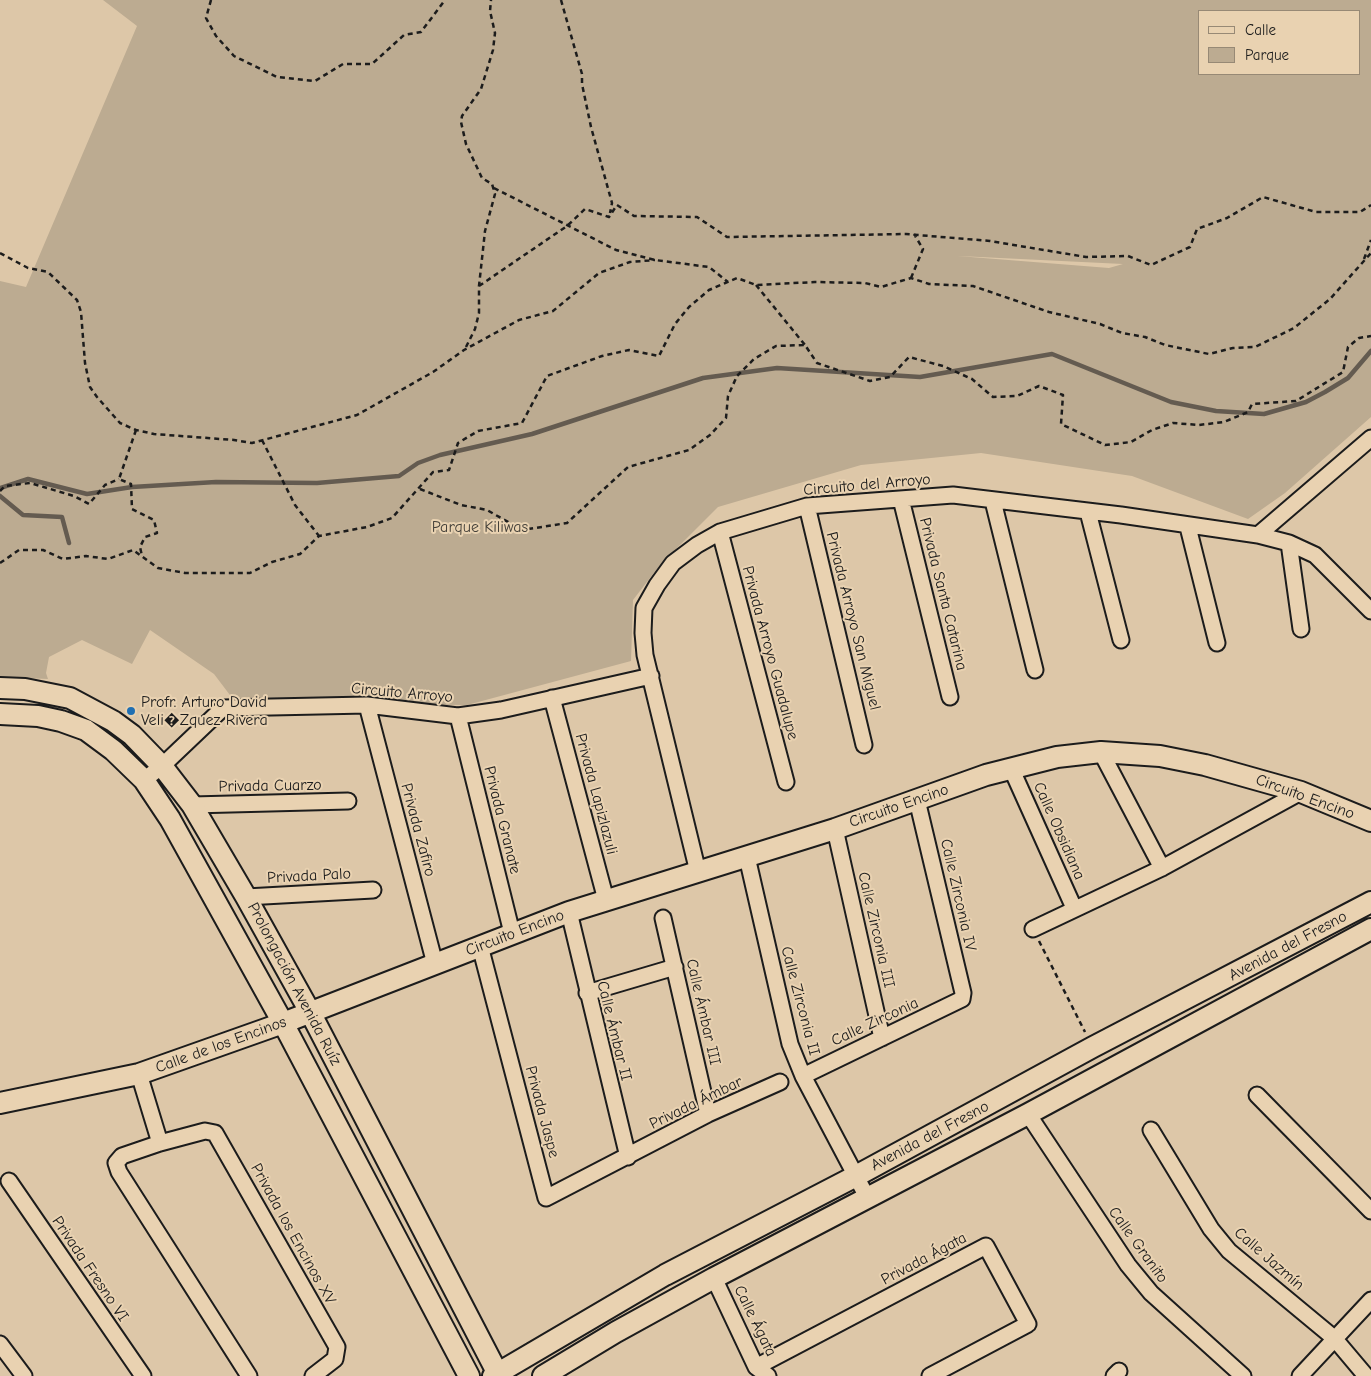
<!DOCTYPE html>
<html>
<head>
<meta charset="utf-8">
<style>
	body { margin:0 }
	#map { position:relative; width:1371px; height:1376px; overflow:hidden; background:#ddc7a8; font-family:"Comic Neue",sans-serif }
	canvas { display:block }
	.legend { position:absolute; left:1198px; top:10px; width:162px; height:65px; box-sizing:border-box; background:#e9d2b1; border:1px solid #978975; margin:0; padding:6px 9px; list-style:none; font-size:15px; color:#1c1c1c }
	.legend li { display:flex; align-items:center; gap:10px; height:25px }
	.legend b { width:25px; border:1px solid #978975 }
</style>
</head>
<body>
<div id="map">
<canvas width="1371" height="1376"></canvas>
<ul class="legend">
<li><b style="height:6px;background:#e9d2b1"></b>Calle</li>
<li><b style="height:14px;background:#bcab91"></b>Parque</li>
</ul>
</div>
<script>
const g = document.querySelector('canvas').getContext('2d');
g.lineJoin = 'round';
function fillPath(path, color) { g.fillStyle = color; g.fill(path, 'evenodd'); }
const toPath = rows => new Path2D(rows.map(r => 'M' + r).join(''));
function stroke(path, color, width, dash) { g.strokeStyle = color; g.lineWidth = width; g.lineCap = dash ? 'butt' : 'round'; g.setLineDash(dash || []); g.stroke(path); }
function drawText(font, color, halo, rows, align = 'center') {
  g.font = font + ' "Comic Neue",sans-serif'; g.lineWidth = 4; g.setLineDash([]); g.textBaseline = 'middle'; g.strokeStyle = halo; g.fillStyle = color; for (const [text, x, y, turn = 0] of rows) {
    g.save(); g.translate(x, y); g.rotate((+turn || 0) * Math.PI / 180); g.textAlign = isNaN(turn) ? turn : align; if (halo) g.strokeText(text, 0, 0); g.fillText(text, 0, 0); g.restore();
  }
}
fillPath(toPath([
	[103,0,1371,0,1371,417,1285,493,1248,519,1132,476,981,453,861,465,718,507,660,565,633,600,631,661,467,705,236,703,214,674,150,630,132,664,82,640,49,657,46,673,48,679,0,677,0,281,26,287,137,26],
	[1200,11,1360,11,1360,74,1200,74],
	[958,256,959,256,1123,264,1109,268]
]), '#bcab91');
stroke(toPath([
	[0,488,28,479,87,494,132,487,216,482,317,483,399,476,418,463,440,455,532,434,703,378,777,368,920,377,1052,354,1171,402,1216,411,1264,414,1306,402,1325,392,1348,378,1371,351],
	[0,496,23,515,62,517,69,543]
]), '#645b50', 4.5);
const street = toPath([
	[901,499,950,697],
	[993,501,1035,670],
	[807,506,864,745],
	[1088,512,1121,640],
	[1188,527,1217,643],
	[720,532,786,782],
	[1258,535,1371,438],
	[1289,543,1301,629],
	[552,698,606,900],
	[367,705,435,964],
	[458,716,512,933],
	[1101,752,1162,868],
	[1011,768,1074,908],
	[144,780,162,766,223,708,367,705,458,716,501,710,651,676],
	[192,805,348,801],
	[835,829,882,1038],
	[747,857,790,1044,803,1076,868,1199],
	[698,872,645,655,643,633,644,608,657,585,673,563,697,545,720,532,807,506,953,495,1121,515,1258,535,1289,543,1315,555,1371,611],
	[246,897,373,890],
	[569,912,628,1157],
	[663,918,708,1114],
	[1033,929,1162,868,1301,792],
	[480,946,546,1198,708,1114,780,1082],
	[587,993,675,967],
	[139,1074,160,1143],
	[803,1076,962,999,963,993,917,800],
	[1257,1095,1371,1211],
	[1028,1114,1128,1265,1151,1293,1243,1376],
	[1151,1130,1211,1229,1229,1251,1334,1338,1366,1376],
	[9,1181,143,1376],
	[714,1278,756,1367,768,1376],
	[0,1344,24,1376],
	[756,1367,986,1246,1028,1324,930,1376],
	[249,1376,119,1172,116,1163,122,1156,160,1143,205,1131,215,1133,337,1347,335,1359,313,1376],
	[1114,1376,1119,1371],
	[1300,1376,1371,1300]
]);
const secondary = toPath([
	[0,688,25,689,70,698,113,721,132,735,162,766,192,805,246,897,310,1012,499,1376],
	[0,714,38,716,61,721,86,730,113,750,144,780,170,819,283,1023,469,1376],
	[0,1103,139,1074,283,1023,569,912,835,829,986,775,1057,757,1101,752,1160,756,1205,765,1301,792,1371,821],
	[493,1376,665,1275,856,1176,1093,1047,1371,902],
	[543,1376,616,1332,714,1278,1028,1114,1371,929]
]);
stroke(street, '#1c1c1c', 19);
stroke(secondary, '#1c1c1c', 24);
stroke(toPath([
	[211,0,206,18,216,36,234,56,277,77,315,81,343,64,372,64,404,35,421,32,445,0],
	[561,0,582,74,582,84,591,127,612,203,610,213],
	[494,188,616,250,655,260,709,267,728,282],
	[0,253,28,268,48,272,77,300,81,312,85,363,90,387,97,397,120,423,136,430,154,434,234,440,252,443,357,415,433,372,464,350,519,320,553,311,599,273,630,262,655,260],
	[1364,259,1371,240],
	[911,278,923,249,914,234],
	[756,285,805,345],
	[479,286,567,226,585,209,609,217,617,205,634,216,697,217,727,237,906,234,990,241,1086,257,1128,256,1151,265,1190,247,1197,229,1227,218,1263,197,1316,212,1360,212,1371,205],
	[466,347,475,329,479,313,479,286,485,231,495,194,492,184,482,178,466,144,461,122,462,116,481,89,493,50,495,33,490,11,491,0],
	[136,430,119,479,131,484,132,509,154,520,157,533,145,537,140,547,142,556],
	[262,440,295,505,319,536],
	[420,489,461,505,487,510,522,530,567,523,628,467,689,450,710,435,726,418,728,396,737,376,754,359,776,346,805,345,817,363,870,381,890,377,909,357,943,366,972,379,993,397,1017,396,1039,386,1063,395,1061,424,1105,445,1131,442,1152,430,1173,423,1199,425,1224,422,1248,412,1252,404,1296,401,1343,372,1348,347,1359,338,1371,336],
	[0,491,5,486,30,483,74,496,89,504,105,485,119,479],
	[0,563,19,550,43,550,63,559,86,556,108,559,133,550,158,568,185,573,250,573,272,562,300,554,319,536,367,527,392,518,433,472,449,470,458,443,478,431,522,423,547,376,602,356,629,350,659,356,675,324,689,307,709,290,737,278,756,285,815,282,865,283,881,287,911,278,929,284,973,286,1049,312,1100,324,1122,333,1145,337,1165,345,1209,354,1233,348,1255,347,1294,328,1330,299,1371,253],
	[1039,941,1085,1032]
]), '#1c1c1c', 2.5, [5, 4]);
stroke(street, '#e9d2b1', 15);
stroke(secondary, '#e9d2b1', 20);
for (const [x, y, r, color] of [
	[131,711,5,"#1f6fb2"]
]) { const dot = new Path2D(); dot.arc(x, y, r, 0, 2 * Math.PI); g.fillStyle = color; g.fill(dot); stroke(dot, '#e9d2b1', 2); }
drawText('16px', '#1c1c1c', '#e9d2b1', [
	["Circuito del Arroyo",867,485,-5],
	["Privada Santa Catarina",943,594,76],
	["Privada Arroyo San Miguel",853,621,76],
	["Privada Arroyo Guadalupe",770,653,75],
	["Circuito Arroyo",402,693,5],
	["Privada Cuarzo",270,786,-1],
	["Privada Lapizlazuli",596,794,75],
	["Circuito Encino",1305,797,20],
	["Circuito Encino",899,806,-19],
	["Privada Granate",502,820,76],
	["Privada Zafiro",418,830,75],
	["Calle Obsidiana",1059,831,66],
	["Privada Palo",309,876,-3],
	["Calle Zirconia IV",958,895,77],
	["Calle Zirconia III",876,930,77],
	["Circuito Encino",515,933,-21],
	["Avenida del Fresno",1288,946,-28],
	["Prolongación Avenida Ruíz",294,984,62],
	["Calle Zirconia II",800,1001,75],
	["Calle Ámbar III",703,1012,77],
	["Calle Zirconia",875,1022,-25],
	["Calle Ámbar II",614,1031,76],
	["Calle de los Encinos",221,1045,-20],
	["Privada Ámbar",696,1103,-26],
	["Privada Jaspe",542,1112,75],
	["Avenida del Fresno",930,1136,-28],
	["Privada los Encinos XV",293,1234,61],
	["Calle Granito",1138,1245,54],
	["Privada Ágata",924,1259,-28],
	["Calle Jazmín",1269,1259,41],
	["Privada Fresno VI",90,1269,56],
	["Calle Ágata",755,1321,64]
]);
drawText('16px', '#444039', '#e9d2b1', [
	["Parque Kiliwas",480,527]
]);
drawText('16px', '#1c1c1c', '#e9d2b1', [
	["Profr. Arturo David",141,702],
	["Veli�Zquez Rivera",141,720]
], 'left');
</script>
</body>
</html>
